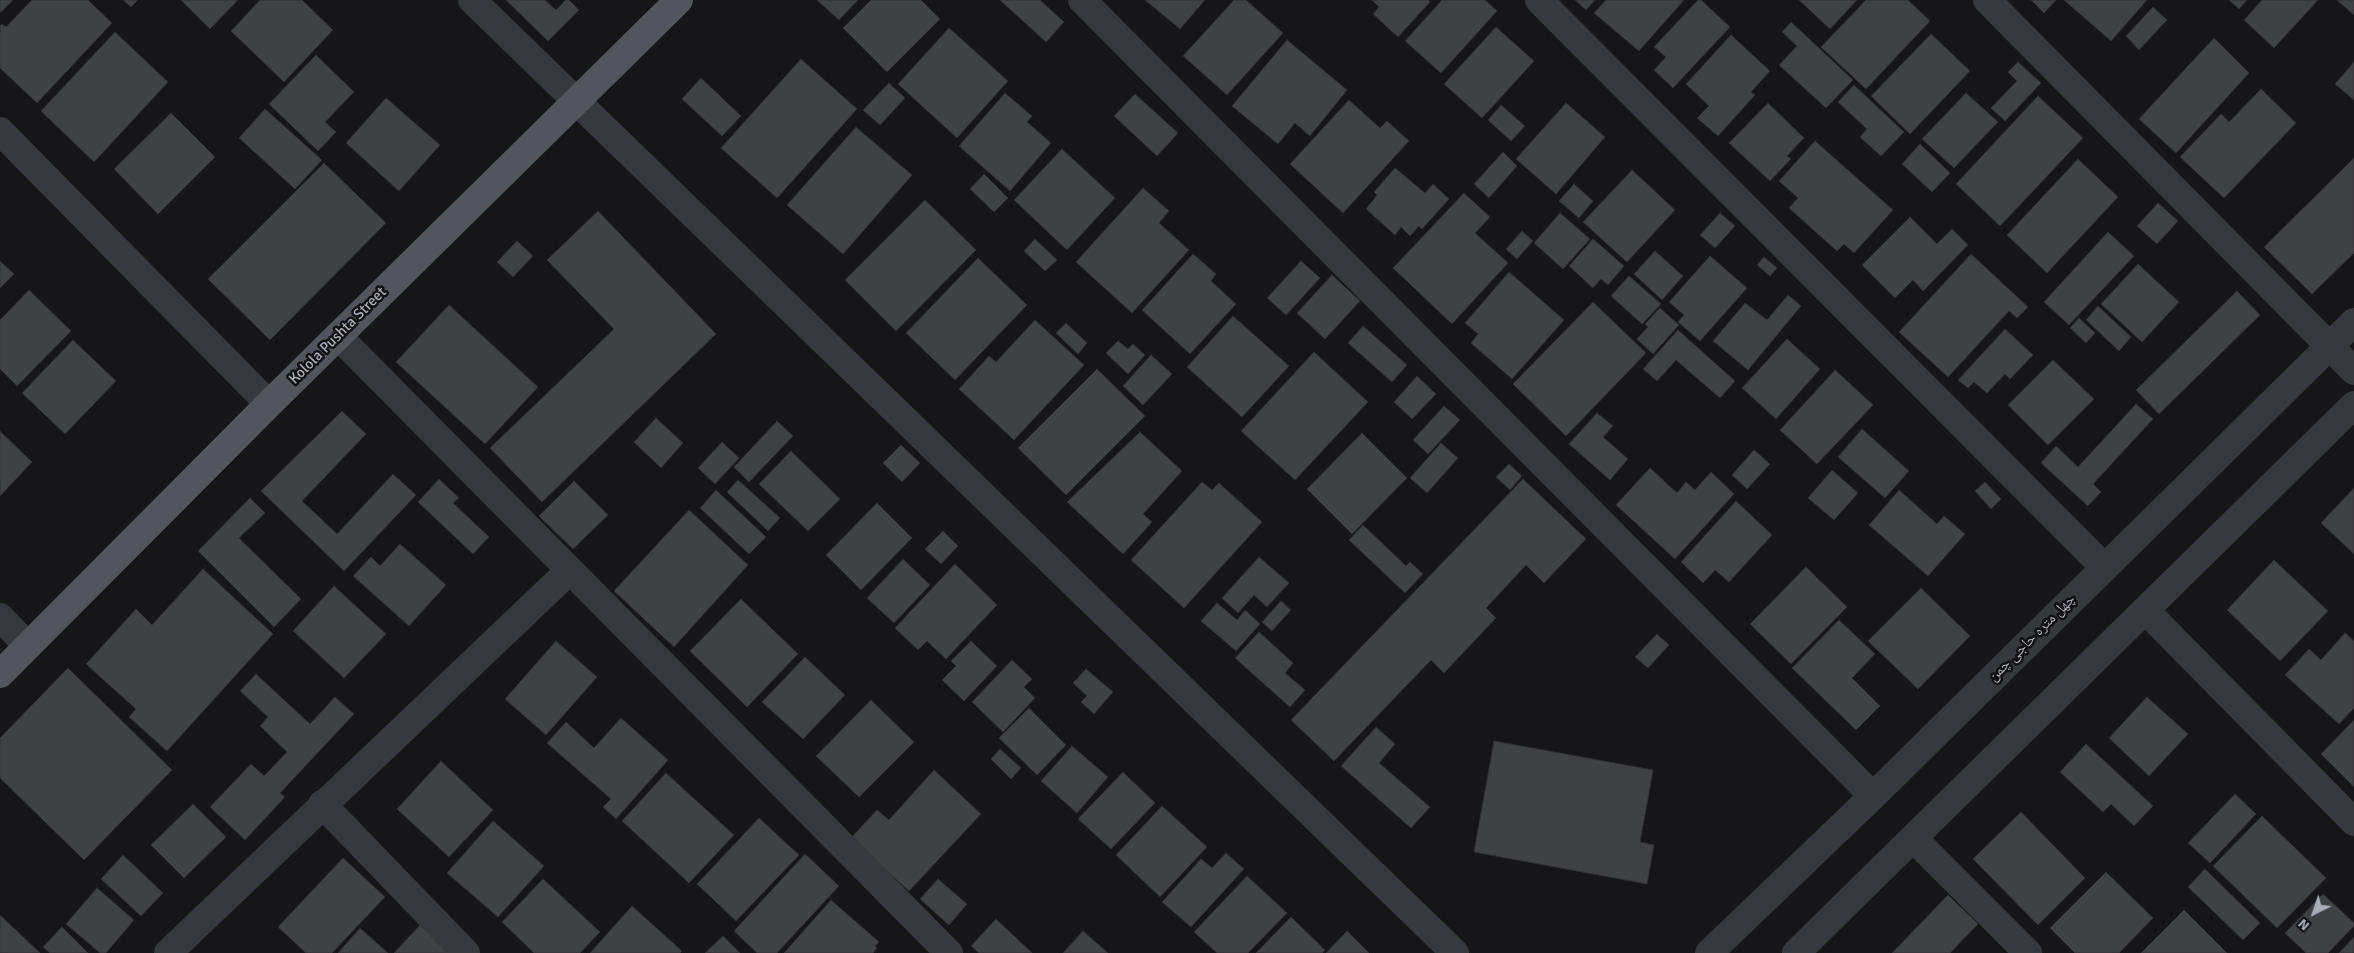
<!DOCTYPE html>
<html>
<head>
<meta charset="utf-8">
<style>
	body { margin:0 }
	#map { position:relative; width:2354px; height:953px; overflow:hidden; background:#161618; font-family:Signika,sans-serif }
	canvas { display:block }
	.north { position:absolute; left:2289px; top:888px; width:50px; height:50px; -webkit-text-stroke:4px #111113; paint-order:stroke; rotate:221deg; font-size:14px; font-weight:700; line-height:20px; text-align:center; color:#a8adb8 }
	.north::after { content:''; display:block; margin:auto; width:18px; height:22px; background:#a8adb8; clip-path:polygon(50% 0,100% 100%,50% 72%,0 100%) }
</style>
</head>
<body>
<div id="map">
<canvas width="2354" height="953"></canvas>
<div class="north">N</div>
</div>
<script>
const g = document.querySelector('canvas').getContext('2d');
g.lineJoin = 'round';
function fillPath(path, color) { g.fillStyle = color; g.fill(path, 'evenodd'); }
const toPath = rows => new Path2D(rows.map(r => 'M' + r).join(''));
function stroke(path, color, width, dash) { g.strokeStyle = color; g.lineWidth = width; g.lineCap = dash ? 'butt' : 'round'; g.setLineDash(dash || []); g.stroke(path); }
function drawText(font, color, halo, rows, align = 'center') {
  g.font = font + ' Signika,"Noto Naskh Arabic",sans-serif'; g.lineWidth = 5; g.setLineDash([]); g.textBaseline = 'middle'; g.strokeStyle = halo; g.fillStyle = color; for (const [text, x, y, turn = 0] of rows) {
    g.save(); g.translate(x, y); g.rotate((+turn || 0) * Math.PI / 180); g.textAlign = isNaN(turn) ? turn : align; if (halo) g.strokeText(text, 0, 0); g.fillText(text, 0, 0); g.restore();
  }
}
const building = toPath([
	[0,0,13,0,0,13,0,0],
	[32,0,88,0,112,23,37,103,0,68,0,26,2,24,6,27,32,0],
	[123,0,138,0,131,7,123,0],
	[181,0,238,0,210,29,181,0],
	[260,0,302,0,333,30,284,82,231,31,260,0],
	[506,0,545,0,556,10,566,0,569,0,579,10,548,41,506,0],
	[817,0,858,0,839,20,817,0],
	[871,0,921,0,940,19,887,72,843,28,871,0],
	[1000,0,1040,0,1064,22,1046,42,1000,0],
	[1145,0,1205,0,1180,29,1145,0],
	[1234,0,1246,0,1283,33,1227,95,1183,56,1234,0],
	[1372,0,1428,0,1430,2,1398,37,1373,14,1379,7,1372,0],
	[1442,0,1485,0,1497,11,1441,73,1405,41,1442,0],
	[1575,0,1595,0,1586,10,1575,0],
	[1606,0,1684,0,1639,51,1594,13,1606,0],
	[1698,0,1701,0,1730,27,1673,88,1654,70,1666,57,1654,47,1698,0],
	[1799,0,1857,0,1830,29,1799,0],
	[1866,0,1908,0,1930,21,1866,89,1821,47,1866,0],
	[2031,0,2056,0,2044,13,2031,0],
	[2064,0,2147,0,2111,41,2064,0],
	[2229,0,2247,0,2239,9,2229,0],
	[2262,0,2318,0,2274,48,2244,20,2262,0],
	[2337,0,2354,0,2354,15,2337,0],
	[2153,7,2167,20,2139,50,2126,36,2153,7],
	[1791,22,1853,80,1826,108,1779,65,1797,46,1782,32,1791,22],
	[1496,27,1534,61,1482,118,1444,84,1496,27],
	[949,28,1008,81,957,138,898,84,949,28],
	[115,32,168,82,94,162,41,111,115,32],
	[1931,34,1970,71,1910,134,1871,96,1931,34],
	[1731,35,1770,71,1751,92,1755,95,1718,136,1697,118,1709,106,1686,84,1731,35],
	[2214,38,2249,73,2176,153,2139,119,2214,38],
	[1287,40,1347,90,1310,136,1295,123,1278,144,1232,106,1287,40],
	[316,55,354,92,325,122,336,132,318,151,269,104,316,55],
	[801,59,857,109,777,198,721,148,801,59],
	[2018,62,2041,83,2005,121,1991,108,2017,81,2008,72,2018,62],
	[2354,62,2354,100,2335,84,2354,62],
	[701,78,741,116,722,136,682,99,701,78],
	[889,83,905,98,880,125,863,110,889,83],
	[1854,85,1904,132,1881,156,1860,137,1867,129,1838,102,1854,85],
	[2261,89,2296,123,2224,198,2180,157,2221,114,2229,122,2261,89],
	[1005,93,1032,116,1027,122,1051,143,1010,191,959,146,1005,93],
	[1966,93,1998,122,1954,168,1922,139,1966,93],
	[1135,94,1178,133,1157,156,1114,116,1135,94],
	[2038,96,2083,138,2000,226,1956,184,2038,96],
	[386,98,440,145,399,191,346,143,386,98],
	[1349,100,1380,128,1387,121,1409,141,1343,213,1290,164,1349,100],
	[1566,103,1605,137,1556,194,1516,159,1566,103],
	[1768,103,1804,138,1787,156,1791,159,1770,181,1729,143,1768,103],
	[1501,105,1525,126,1511,141,1488,120,1501,105],
	[265,109,322,160,295,189,239,138,265,109],
	[171,113,215,157,158,214,114,169,171,113],
	[856,127,912,175,843,254,787,205,856,127],
	[1815,141,1893,210,1854,253,1844,244,1837,251,1789,208,1798,198,1779,181,1815,141],
	[1920,144,1950,173,1932,192,1902,164,1920,144],
	[1062,149,1115,198,1067,250,1014,200,1062,149],
	[1503,152,1517,166,1489,198,1474,184,1503,152],
	[2354,158,2354,253,2312,294,2264,247,2354,158],
	[2078,159,2118,197,2047,273,2007,235,2078,159],
	[324,163,386,223,270,340,208,279,324,163],
	[1395,168,1425,193,1433,184,1449,199,1422,229,1419,226,1410,236,1401,227,1395,235,1366,209,1377,195,1374,192,1395,168],
	[1632,170,1675,210,1627,262,1583,222,1632,170],
	[984,174,1008,198,994,212,970,189,984,174],
	[1574,184,1593,201,1579,218,1559,201,1574,184],
	[1143,188,1169,211,1159,223,1189,250,1132,313,1076,262,1143,188],
	[1464,193,1490,217,1475,233,1508,263,1452,324,1393,268,1464,193],
	[925,200,976,250,896,331,845,280,925,200],
	[2158,203,2178,221,2157,244,2137,226,2158,203],
	[598,211,716,334,542,502,490,448,614,329,547,260,598,211],
	[1560,213,1590,239,1563,269,1534,243,1560,213],
	[1720,213,1735,226,1715,248,1700,235,1720,213],
	[1910,217,1937,244,1952,229,1968,245,1923,291,1913,280,1895,298,1862,265,1910,217],
	[1522,231,1533,241,1517,259,1506,249,1522,231],
	[2108,232,2134,256,2069,325,2044,302,2108,232],
	[1035,239,1057,260,1045,271,1024,251,1035,239],
	[1593,239,1624,266,1608,285,1601,279,1593,288,1569,266,1593,239],
	[517,241,533,256,513,277,497,262,517,241],
	[1655,251,1683,276,1662,300,1634,274,1655,251],
	[1193,254,1216,274,1211,281,1236,304,1190,354,1142,310,1193,254],
	[1971,254,2028,307,2017,318,2009,311,1948,377,1899,332,1971,254],
	[1710,256,1747,288,1700,341,1678,322,1684,315,1669,302,1710,256],
	[1764,257,1777,268,1770,276,1757,265,1764,257],
	[978,258,1027,305,955,380,906,333,978,258],
	[0,261,14,274,0,288,0,261],
	[1301,261,1320,278,1286,315,1267,298,1301,261],
	[2138,264,2179,302,2142,342,2101,304,2138,264],
	[1509,272,1564,320,1512,379,1471,343,1478,334,1465,323,1509,272],
	[1332,275,1360,301,1325,339,1297,313,1332,275],
	[1629,276,1661,304,1642,324,1611,296,1629,276],
	[29,290,71,331,17,386,0,369,0,320,29,290],
	[2237,291,2260,315,2159,414,2136,390,2237,291],
	[1788,295,1801,306,1748,370,1713,341,1745,303,1767,320,1788,295],
	[1593,302,1646,353,1566,436,1513,384,1593,302],
	[449,305,538,387,485,444,396,362,449,305],
	[2098,306,2131,337,2119,351,2086,320,2098,306],
	[1660,308,1679,325,1653,354,1637,339,1648,327,1645,324,1660,308],
	[1233,316,1289,366,1242,417,1187,367,1233,316],
	[2079,318,2095,333,2086,343,2070,328,2079,318],
	[1035,320,1084,365,1014,440,959,389,989,356,996,362,1035,320],
	[1066,323,1087,343,1078,354,1056,333,1066,323],
	[1363,326,1407,365,1392,382,1348,343,1363,326],
	[2005,329,2033,355,2010,379,2005,374,1987,393,1974,382,1968,388,1958,380,2005,329],
	[1678,330,1735,381,1720,398,1676,360,1657,381,1643,369,1678,330],
	[1787,339,1820,369,1776,419,1742,388,1787,339],
	[73,340,116,381,65,434,22,393,73,340],
	[1118,341,1128,349,1133,344,1145,355,1128,374,1106,353,1118,341],
	[1314,352,1368,402,1295,480,1241,431,1314,352],
	[1151,355,1172,374,1143,405,1123,386,1151,355],
	[2053,360,2094,399,2048,445,2008,405,2053,360],
	[1097,369,1145,416,1066,495,1018,448,1097,369],
	[1835,370,1873,405,1817,464,1780,430,1835,370],
	[1417,376,1436,394,1412,419,1394,402,1417,376],
	[2136,404,2153,419,2093,484,2101,492,2088,506,2041,463,2056,446,2078,467,2136,404],
	[1444,406,1460,420,1428,454,1413,440,1444,406],
	[342,411,366,434,302,501,337,534,393,474,416,495,344,571,261,491,342,411],
	[1597,413,1613,426,1603,437,1628,459,1610,480,1569,444,1597,413],
	[656,418,683,443,661,468,634,442,656,418],
	[777,421,793,436,749,482,734,467,777,421],
	[1862,429,1909,471,1885,498,1838,457,1862,429],
	[0,431,32,462,0,496,0,431],
	[1140,432,1182,471,1143,514,1152,522,1123,554,1067,502,1140,432],
	[1362,433,1407,478,1352,534,1307,489,1362,433],
	[722,442,739,458,715,484,698,468,722,442],
	[1441,443,1458,458,1427,493,1410,478,1441,443],
	[901,445,920,463,902,482,883,463,901,445],
	[1754,450,1770,464,1747,489,1732,475,1754,450],
	[791,451,840,499,808,531,759,484,791,451],
	[1509,464,1522,476,1510,490,1496,477,1509,464],
	[1650,468,1677,493,1686,482,1695,490,1711,472,1734,494,1675,559,1616,505,1650,468],
	[1832,470,1858,493,1834,520,1808,498,1832,470],
	[439,479,459,498,453,503,489,537,473,554,418,502,439,479],
	[1523,479,1586,539,1544,583,1526,565,1486,608,1496,618,1444,673,1431,660,1334,761,1291,720,1523,479],
	[738,480,780,518,768,531,727,492,738,480],
	[574,481,608,515,573,549,539,516,574,481],
	[1202,482,1212,490,1219,483,1262,522,1184,608,1131,560,1202,482],
	[1985,482,2001,499,1991,509,1975,491,1985,482],
	[2354,488,2354,554,2321,523,2354,488],
	[716,490,766,537,749,554,700,508,716,490],
	[1899,490,1937,524,1944,516,1965,534,1928,576,1869,525,1899,490],
	[250,498,265,513,239,538,301,599,274,627,198,551,250,498],
	[1736,501,1772,535,1729,582,1715,570,1703,583,1681,562,1736,501],
	[877,503,912,538,861,590,826,555,877,503],
	[689,510,748,565,674,647,614,591,689,510],
	[1363,525,1406,566,1410,562,1423,574,1405,593,1349,540,1363,525],
	[943,531,958,546,941,564,925,549,943,531],
	[400,544,446,585,409,626,353,576,371,557,380,566,400,544],
	[1259,557,1289,583,1267,607,1254,595,1238,613,1222,598,1259,557],
	[903,559,930,585,894,623,867,598,903,559],
	[2274,560,2328,611,2280,661,2227,610,2274,560],
	[955,564,997,605,946,659,927,641,918,650,895,628,955,564],
	[1806,567,1847,607,1791,664,1750,624,1806,567],
	[203,569,273,634,167,751,129,717,136,709,86,664,136,609,152,625,203,569],
	[334,586,386,634,344,678,293,631,334,586],
	[1921,588,1970,636,1918,689,1868,641,1921,588],
	[741,599,798,654,747,707,690,651,741,599],
	[1281,601,1291,610,1272,631,1262,622,1281,601],
	[1217,603,1237,620,1245,610,1260,624,1236,651,1201,621,1217,603],
	[1839,620,1875,654,1852,678,1880,706,1856,730,1792,668,1839,620],
	[1259,632,1293,663,1285,673,1305,690,1290,707,1235,658,1259,632],
	[2345,633,2354,641,2354,708,2339,724,2285,675,2309,649,2321,660,2345,633],
	[1657,634,1669,645,1648,668,1635,657,1657,634],
	[556,641,597,677,546,735,505,699,556,641],
	[971,641,997,666,964,701,942,680,956,666,951,661,971,641],
	[805,657,845,695,803,739,762,702,805,657],
	[1012,660,1032,679,1024,687,1035,698,1003,732,972,702,1012,660],
	[68,668,172,770,84,860,0,778,0,738,68,668],
	[1086,669,1113,692,1094,714,1081,702,1087,696,1073,683,1086,669],
	[256,674,310,724,335,697,354,714,280,793,285,797,245,840,210,807,251,764,264,776,287,752,260,726,268,717,240,691,256,674],
	[2147,697,2188,734,2149,776,2109,738,2147,697],
	[871,700,914,742,859,797,816,756,871,700],
	[1029,708,1066,745,1037,775,999,738,1029,708],
	[621,718,668,760,616,819,603,807,611,799,547,743,566,722,594,748,621,718],
	[2354,720,2354,787,2321,754,2354,720],
	[1376,727,1395,744,1379,763,1430,807,1411,828,1341,766,1376,727],
	[1494,741,1653,770,1640,842,1654,845,1647,884,1474,852,1494,741],
	[2086,744,2153,806,2134,826,2111,804,2103,812,2060,772,2086,744],
	[1072,746,1108,777,1077,813,1041,781,1072,746],
	[1000,749,1021,768,1011,779,991,759,1000,749],
	[441,761,493,810,449,857,397,809,441,761],
	[934,770,981,814,909,891,851,838,877,810,889,820,934,770],
	[1123,772,1155,803,1111,849,1078,819,1123,772],
	[666,773,734,835,689,883,622,821,666,773],
	[2235,794,2256,814,2210,863,2188,843,2235,794],
	[193,804,226,837,184,878,151,845,193,804],
	[1162,806,1207,847,1160,897,1116,855,1162,806],
	[2021,812,2085,878,2038,925,1973,859,2021,812],
	[2262,816,2326,878,2277,928,2213,866,2262,816],
	[759,818,799,855,736,921,697,884,759,818],
	[493,821,544,866,498,917,447,873,493,821],
	[1226,853,1244,869,1191,927,1162,902,1201,859,1212,868,1226,853],
	[805,854,839,886,777,953,757,953,734,931,805,854],
	[123,855,163,893,141,916,101,879,123,855],
	[343,858,385,897,332,953,306,953,278,927,343,858],
	[2205,869,2260,923,2243,940,2188,887,2205,869],
	[2106,872,2153,918,2119,953,2075,953,2050,928,2106,872],
	[1247,876,1287,913,1248,953,1217,953,1194,932,1247,876],
	[543,879,600,932,580,953,534,953,502,922,543,879],
	[938,879,967,904,949,925,920,899,938,879],
	[97,888,134,920,106,953,100,953,66,924,97,888],
	[2323,894,2354,923,2354,926,2328,953,2306,953,2285,933,2323,894],
	[1948,895,1978,924,1950,953,1892,953,1948,895],
	[831,900,879,942,875,946,877,948,873,953,784,953,831,900],
	[632,906,682,951,680,953,590,953,632,906],
	[2184,910,2227,953,2141,953,2184,910],
	[0,915,40,953,0,953,0,915],
	[1291,917,1325,950,1322,953,1256,953,1291,917],
	[996,919,1032,953,979,953,971,946,996,919],
	[422,923,455,953,394,953,422,923],
	[62,927,88,953,50,953,43,947,62,927],
	[360,928,388,953,338,953,360,928],
	[1083,931,1108,953,1063,953,1083,931],
	[1347,931,1369,953,1326,953,1347,931],
	[723,936,740,953,705,953,723,936],
	[2354,937,2354,953,2339,953,2354,937]
]);
fillPath(building, '#404145');
stroke(building, '#303034', 1);
stroke(toPath([
	[472,0,1455,953],
	[1082,0,1873,796],
	[1539,0,2104,567],
	[1987,0,2354,371],
	[0,131,269,404],
	[338,336,949,953],
	[2145,610,2354,822],
	[0,617,28,646],
	[322,804,466,953],
	[1913,838,2028,953],
	[168,953,569,571],
	[1709,953,1873,796,2354,322],
	[1796,953,2354,405]
]), '#37383d', 28);
stroke(toPath([
	[0,674,269,404,679,0]
]), '#53555c', 28);
drawText('15px', '#a8adb8', '#111113', [
	["Kolola Pushta Street",338,336,-45],
	["چهل متره حاجی چمن",2032,638,-45]
]);
</script>
</body>
</html>
